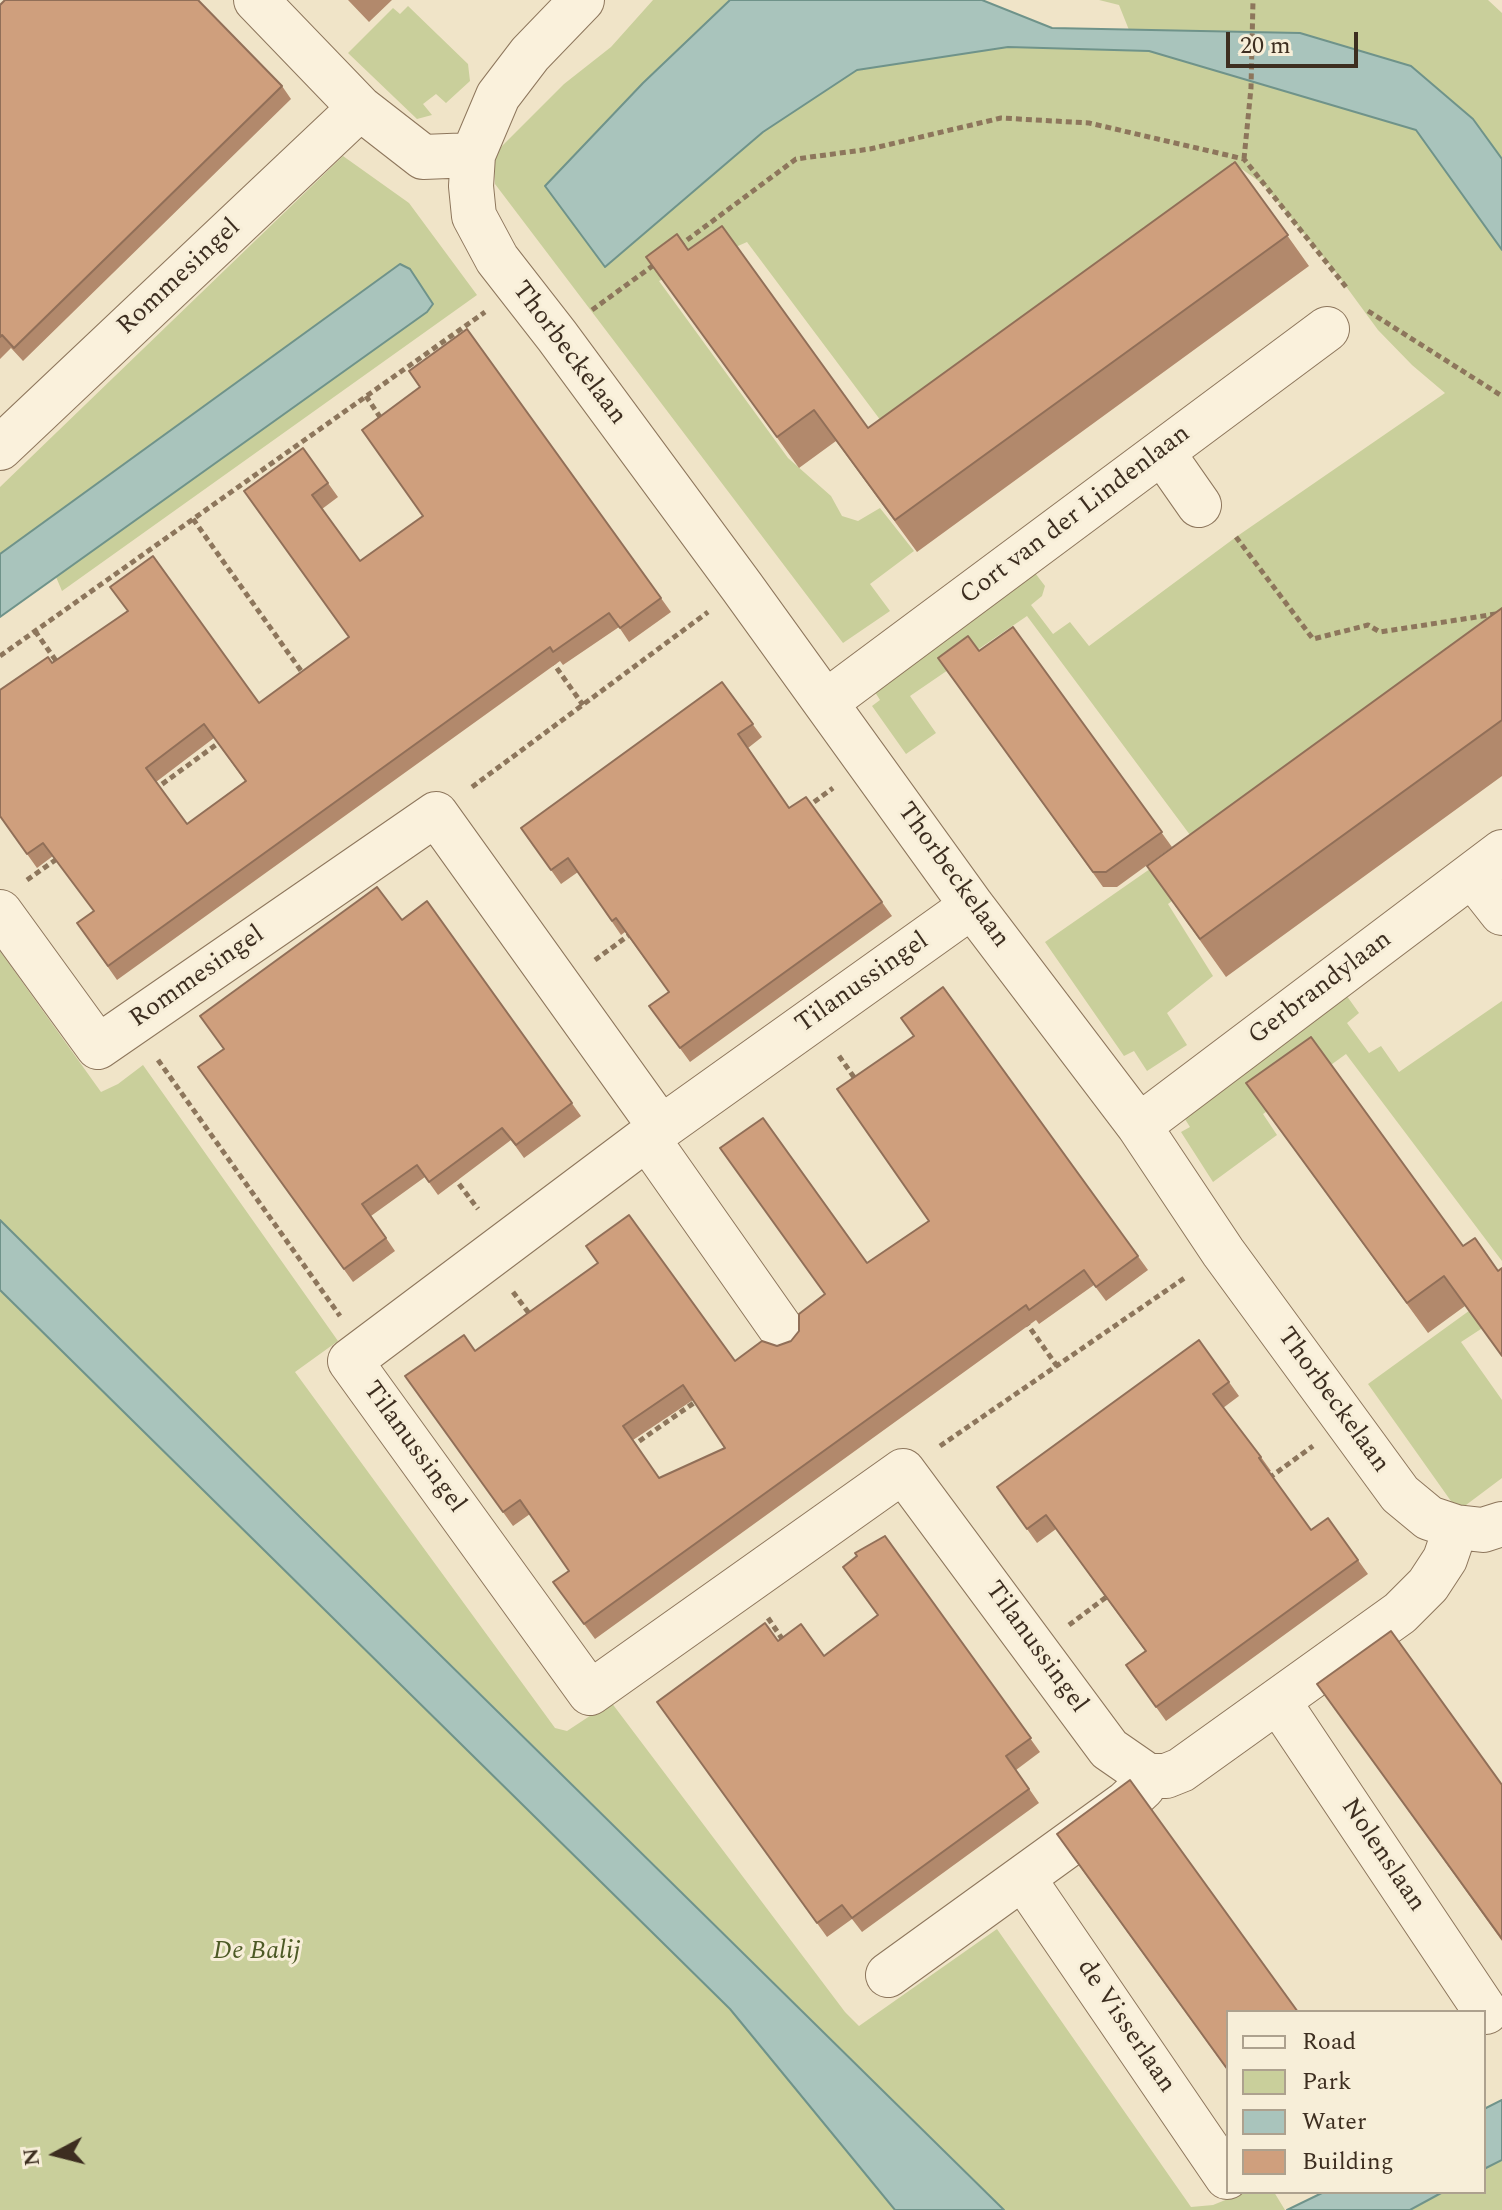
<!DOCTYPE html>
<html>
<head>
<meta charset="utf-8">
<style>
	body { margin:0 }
	#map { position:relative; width:1502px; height:2210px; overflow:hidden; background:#f0e4c8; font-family:Spectral,serif }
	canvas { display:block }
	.legend { position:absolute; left:1226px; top:2010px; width:260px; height:184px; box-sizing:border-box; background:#f7eed8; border:2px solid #ada18e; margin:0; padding:10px 14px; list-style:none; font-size:24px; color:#3d2e20 }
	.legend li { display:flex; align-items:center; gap:16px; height:40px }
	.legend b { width:40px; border:2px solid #ada18e }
	.north { position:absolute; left:16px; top:2114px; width:80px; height:80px; -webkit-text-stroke:6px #f7eed8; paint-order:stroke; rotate:263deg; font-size:22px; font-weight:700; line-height:32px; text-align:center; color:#3d2e20 }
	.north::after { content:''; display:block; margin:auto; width:28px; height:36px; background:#3d2e20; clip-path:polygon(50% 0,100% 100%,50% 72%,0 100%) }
	.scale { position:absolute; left:1226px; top:32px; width:132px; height:36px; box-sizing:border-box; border:4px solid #3d2e20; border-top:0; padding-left:10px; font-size:24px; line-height:28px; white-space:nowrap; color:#3d2e20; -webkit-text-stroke:6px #f7eed8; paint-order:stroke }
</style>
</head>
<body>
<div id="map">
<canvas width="1502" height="2210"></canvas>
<ul class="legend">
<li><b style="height:10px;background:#faf1dc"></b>Road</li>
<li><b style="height:22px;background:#c9cf9b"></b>Park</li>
<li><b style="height:22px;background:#a9c4bc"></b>Water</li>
<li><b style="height:22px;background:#cf9f7d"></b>Building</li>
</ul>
<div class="north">N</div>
<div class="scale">20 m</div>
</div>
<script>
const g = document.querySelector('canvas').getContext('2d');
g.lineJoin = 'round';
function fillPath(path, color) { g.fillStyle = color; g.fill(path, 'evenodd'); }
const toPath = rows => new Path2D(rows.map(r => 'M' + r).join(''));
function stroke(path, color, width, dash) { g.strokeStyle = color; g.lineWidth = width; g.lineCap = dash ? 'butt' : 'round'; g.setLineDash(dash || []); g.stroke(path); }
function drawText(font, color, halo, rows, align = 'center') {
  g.font = font + ' Spectral,serif'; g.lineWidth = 6; g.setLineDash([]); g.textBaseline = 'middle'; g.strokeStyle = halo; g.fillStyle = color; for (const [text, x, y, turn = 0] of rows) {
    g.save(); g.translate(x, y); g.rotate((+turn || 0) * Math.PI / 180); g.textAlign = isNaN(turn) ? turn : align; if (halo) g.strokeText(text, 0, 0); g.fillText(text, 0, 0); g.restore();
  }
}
fillPath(toPath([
	[653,0,730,0,643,83,763,132,857,70,1008,47,1149,51,1416,130,1502,250,1502,650,1168,904,1213,976,1167,1013,1187,1045,1147,1071,1134,1051,1124,1056,1045,942,1193,839,1027,616,910,696,936,733,906,754,872,706,880,700,866,678,1029,565,1045,586,1042,596,1031,605,1053,634,1070,622,1089,646,1236,537,1445,393,1412,365,1378,330,1334,270,1264,185,1232,162,1232,173,890,433,747,242,659,281,788,458,831,496,842,516,858,521,880,508,914,551,870,584,890,611,843,643,495,184,494,154,564,84,611,47],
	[1099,0,1488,0,1502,13,1502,159,1473,119,1208,32,1129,30,1119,5],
	[408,6,468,64,470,81,446,103,436,94,423,104,432,115,417,119,348,53,393,8,400,14],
	[343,156,409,203,477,295,62,591,56,577,427,312,433,303,410,269,0,554,0,487],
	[0,951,101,1092,118,1084,143,1065,338,1341,295,1372,555,1728,567,1731,611,1702,845,2012,859,2026,997,1929,1191,2207,1213,2205,1245,2192,1274,2192,1285,2210,1004,2210,959,2165,0,1220],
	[1339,985,1359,1013,1347,1023,1369,1053,1381,1046,1399,1072,1502,1001,1502,1261,1346,1054,1263,1114,1277,1135,1213,1182,1181,1132,1190,1127,1176,1105],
	[1502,1287,1481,1329,1461,1342,1502,1400,1502,1478,1458,1511,1368,1384],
	[0,1290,730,2009,895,2210,0,2210],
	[1502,2160,1502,2210,1410,2210,1443,2192,1484,2192,1484,2169]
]), '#c9cf9b');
const water = toPath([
	[730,0,982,0,1052,28,1300,33,1411,66,1473,119,1502,159,1502,250,1416,130,1149,51,1008,47,857,70,763,132,605,267,545,186,643,83,730,0],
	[400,264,410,269,433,304,427,312,0,617,0,554,400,264],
	[0,1220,301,1518,1004,2210,895,2210,730,2009,0,1290,0,1220],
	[1502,2100,1502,2160,1484,2169,1484,2109,1502,2100],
	[1324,2192,1443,2192,1410,2210,1287,2210,1324,2192]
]);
fillPath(water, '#a9c4bc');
stroke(water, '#6f938a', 2);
const minor = toPath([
	[256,0,360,108,423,157,473,155],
	[582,0,530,54,498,96,473,155,471,186,474,216,497,259,557,336,742,587,972,906,1139,1126,1223,1252,1400,1494,1429,1518,1456,1527,1483,1530,1502,1524],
	[0,448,360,108],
	[1162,452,1199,505],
	[826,702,1327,329],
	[1472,875,1502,913],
	[972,906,647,1138,350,1361,590,1693,903,1471,1109,1749,1148,1776],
	[0,912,98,1047,436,814,661,1128],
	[1139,1126,1502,852],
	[647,1138,786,1336],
	[1278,1701,1486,2012],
	[1023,1878,1227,2177],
	[888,1975,1126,1803,1143,1787,1148,1776,1166,1776,1181,1770,1400,1613,1428,1585,1445,1559,1456,1527]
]);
stroke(minor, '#8d765c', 46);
stroke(toPath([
	[1244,159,1251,88,1253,0],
	[679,246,796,159,870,149,1001,118,1089,123,1244,159,1346,287],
	[592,310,658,262],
	[1368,311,1502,396],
	[366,396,382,420],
	[193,519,304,675],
	[1236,537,1313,639,1368,625,1380,632,1502,613],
	[35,631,59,665],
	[0,656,485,312],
	[551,660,583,705],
	[472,787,708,612],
	[154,790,224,739],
	[806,808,833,788],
	[27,880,61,856],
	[595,960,632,933],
	[839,1056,856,1080],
	[158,1060,340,1316],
	[453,1176,478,1209],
	[513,1292,531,1316],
	[1025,1321,1057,1366],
	[940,1446,1186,1277],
	[631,1447,698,1400],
	[1269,1478,1313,1446],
	[768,1618,785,1643],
	[1069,1625,1109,1595]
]), '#8d765c', 5, [6, 4]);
stroke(minor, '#faf1dc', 44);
fillPath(toPath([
	[348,0,392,0,369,22],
	[0,5,282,86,291,99,23,361,11,348,0,359],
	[1235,162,1309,266,917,552,836,441,799,468,646,257,688,250,868,428],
	[467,329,671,612,629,642,619,627,563,665,560,661,117,980,77,923,94,911,53,856,37,868,0,816,52,663,259,703,349,637,244,491,303,448,338,497,322,509,360,561,423,516,420,387],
	[214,738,245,781,187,824,156,782],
	[1502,608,1502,776,1226,977,1147,866],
	[1013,627,1172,847,1117,887,1103,887,938,658,979,651],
	[722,682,762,737,748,748,789,808,806,797,892,916,690,1062,649,1006,669,992,625,932,621,935,578,872,561,884,521,828],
	[427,901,581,1116,524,1158,511,1140,438,1195,425,1177,371,1216,395,1251,353,1282,198,1067],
	[943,987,1148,1270,1106,1301,1094,1285,1039,1324,1036,1320,595,1639,553,1582,569,1571,530,1514,513,1526,405,1376,475,1351,735,1361,791,1341,867,1263,929,1221,914,1036],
	[693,1400,725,1448,659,1478,633,1440],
	[1311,1037,1465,1306,1428,1333,1246,1083],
	[1199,1340,1239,1396,1223,1408,1261,1457,1271,1471,1269,1472,1311,1530,1328,1518,1368,1574,1166,1721,1126,1665,1145,1651,1056,1529,1037,1543,997,1487],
	[885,1536,1040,1752,1016,1770,1039,1803,862,1932,852,1919,827,1937,657,1702,824,1656,878,1615],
	[1317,1684,1502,1785,1502,1941,1344,1721],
	[1057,1834,1228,2012,1228,2071,1083,1871]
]), '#b2896c');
const building = toPath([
	[5,0,198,0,282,86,14,348,2,335,0,337,0,5,5,0],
	[1235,162,1288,235,895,520,814,410,777,437,646,257,677,234,688,250,722,226,868,428,1235,162],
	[467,329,661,598,620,628,609,613,553,652,550,647,108,966,77,923,94,911,43,843,27,854,0,816,0,690,48,657,52,663,128,611,110,587,153,556,259,703,349,637,244,491,303,448,328,483,312,495,360,561,423,516,362,430,420,387,409,371,467,329],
	[204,724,246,781,187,824,146,768,204,724],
	[1502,608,1502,720,1200,939,1147,866,1502,608],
	[1013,627,1162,832,1106,872,1093,872,938,658,968,636,979,651,1013,627],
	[722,682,753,724,738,734,789,808,806,797,882,902,680,1048,649,1006,669,992,616,918,612,921,568,858,551,870,521,828,722,682],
	[377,887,402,920,427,901,572,1103,516,1145,502,1128,429,1182,417,1165,362,1204,386,1238,344,1269,198,1067,224,1049,200,1016,377,887],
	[943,987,1138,1256,1096,1287,1084,1270,1029,1310,1026,1305,584,1624,553,1582,569,1571,520,1500,503,1512,405,1376,464,1335,475,1351,598,1263,586,1246,629,1215,735,1361,762,1341,777,1346,791,1341,799,1331,799,1314,825,1294,720,1148,763,1118,867,1263,929,1221,837,1089,914,1036,901,1018,943,987],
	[683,1385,725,1448,659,1478,623,1426,683,1385],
	[1311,1037,1463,1246,1475,1238,1498,1271,1502,1268,1502,1356,1444,1276,1407,1303,1246,1083,1311,1037],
	[1199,1340,1229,1382,1213,1394,1261,1457,1259,1458,1311,1530,1328,1518,1358,1560,1156,1707,1126,1665,1146,1651,1046,1515,1027,1529,997,1487,1199,1340],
	[885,1536,1031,1738,1006,1756,1029,1789,852,1918,842,1905,817,1923,657,1702,765,1623,778,1641,801,1624,824,1656,878,1615,843,1567,857,1556,855,1553,885,1536],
	[1391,1631,1502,1785,1502,1939,1317,1684,1391,1631],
	[1130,1780,1298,2012,1228,2012,1228,2070,1057,1834,1130,1780]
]);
fillPath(building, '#cf9f7d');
stroke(building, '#916f58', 2);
drawText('26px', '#3d2e20', '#f7eed8', [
	["Rommesingel",180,278,-43],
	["Thorbeckelaan",568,354,53],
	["Cort van der Lindenlaan",1076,516,-37],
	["Thorbeckelaan",952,876,54],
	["Rommesingel",198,978,-35],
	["Tilanussingel",863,984,-35],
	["Gerbrandylaan",1321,989,-37],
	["Thorbeckelaan",1332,1401,54],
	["Tilanussingel",413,1448,54],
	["Tilanussingel",1035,1648,54],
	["Nolenslaan",1382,1856,56],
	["de Visserlaan",1125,2027,56]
]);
drawText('italic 26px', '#4d5a26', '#f7eed8', [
	["De Balij",257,1953]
]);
</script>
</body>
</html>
